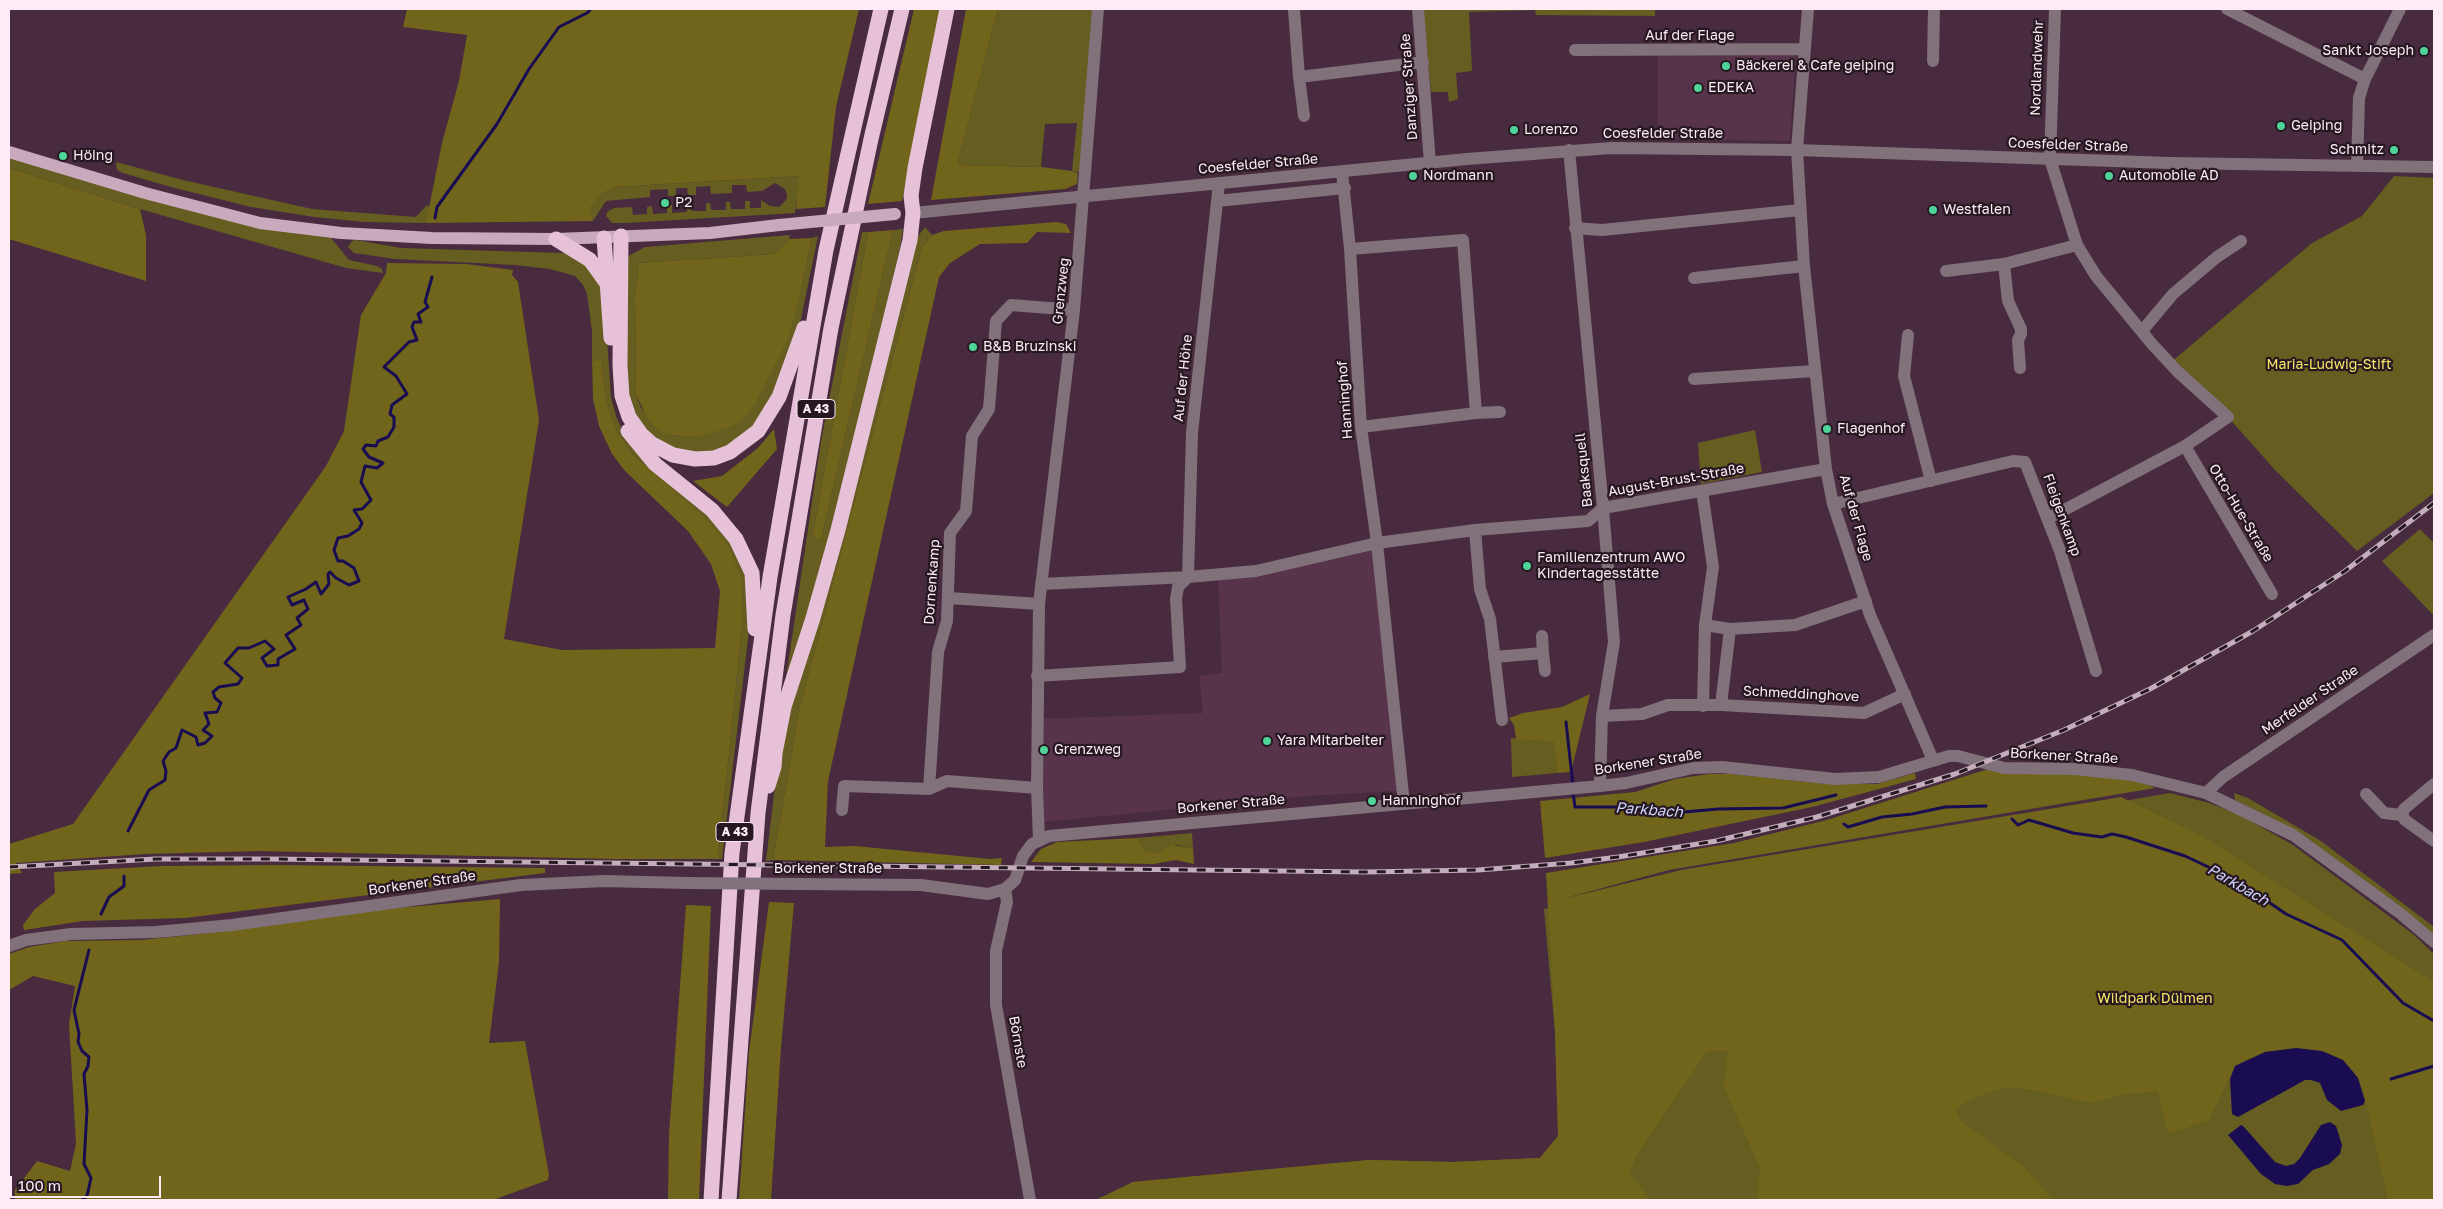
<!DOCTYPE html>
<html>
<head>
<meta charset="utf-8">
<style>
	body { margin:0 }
	#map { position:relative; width:2443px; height:1209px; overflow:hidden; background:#482b3e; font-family:"Golos Text",sans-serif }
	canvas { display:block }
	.frame { position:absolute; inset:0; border:10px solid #feebf6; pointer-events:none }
	.scale { position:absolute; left:10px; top:1176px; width:151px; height:22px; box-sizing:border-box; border:2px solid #feebf6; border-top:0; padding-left:6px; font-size:15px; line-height:18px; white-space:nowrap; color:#feebf6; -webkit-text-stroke:4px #261821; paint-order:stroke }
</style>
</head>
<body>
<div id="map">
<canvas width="2443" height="1209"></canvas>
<div class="frame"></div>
<div class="scale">100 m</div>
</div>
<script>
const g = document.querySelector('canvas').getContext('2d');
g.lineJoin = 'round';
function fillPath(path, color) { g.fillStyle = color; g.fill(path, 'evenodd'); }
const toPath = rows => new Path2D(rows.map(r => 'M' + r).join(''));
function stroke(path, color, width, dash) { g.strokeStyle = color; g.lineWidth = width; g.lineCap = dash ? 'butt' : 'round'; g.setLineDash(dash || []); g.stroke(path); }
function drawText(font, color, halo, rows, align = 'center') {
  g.font = font + ' "Golos Text",sans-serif'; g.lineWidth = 4.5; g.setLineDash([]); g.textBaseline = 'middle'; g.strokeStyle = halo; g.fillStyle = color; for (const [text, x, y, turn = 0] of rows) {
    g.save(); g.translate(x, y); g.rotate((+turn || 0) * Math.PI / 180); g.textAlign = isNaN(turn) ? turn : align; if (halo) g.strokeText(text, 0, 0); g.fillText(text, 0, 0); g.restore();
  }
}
fillPath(toPath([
	[1796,51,1790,141,1658,139,1658,52],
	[1372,546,1397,791,1307,796,1044,822,1039,719,1203,713,1199,676,1222,673,1218,575]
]), '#57344a');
fillPath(toPath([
	[998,9,1098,9,1086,173,1072,171,1077,123,1045,124,1041,167,957,165],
	[1423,9,1655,9,1655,16,1536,15,1535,10,1469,12,1472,71,1456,73,1458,99,1449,102,1448,92,1431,92],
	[9,158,125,193,295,233,331,238,349,260,377,266,382,269,383,273,346,268,140,209,9,168],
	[116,162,183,180,312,209,416,217,426,206,431,206,426,223,365,222,314,217,251,207,171,187,123,173,117,170],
	[800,176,795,213,625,223,612,223,606,216,607,212,614,208,632,207,633,215,647,214,647,207,652,206,653,214,667,213,667,205,672,205,672,213,687,212,686,204,691,204,692,211,706,211,706,203,710,203,711,210,726,210,726,202,730,202,731,209,745,209,745,201,750,201,750,208,761,208,761,200,770,206,779,207,786,200,787,195,785,189,775,183,762,191,747,192,746,185,732,185,732,193,711,194,710,186,696,187,696,195,688,195,687,188,676,188,676,196,668,196,668,189,650,190,650,197,606,201,593,221,588,208,603,193,615,187],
	[2394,176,2434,178,2434,493,2357,551,2275,470,2228,417,2170,363,2312,243,2362,216],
	[925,227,932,235,922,247,799,710,773,860,766,861,779,753,915,240],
	[903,229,900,248,821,577,785,685,821,441,862,232,868,232,812,538,821,540,893,230],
	[790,235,789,239,774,254,639,263,635,296,636,395,641,408,669,435,699,437,801,291,812,238,818,236,801,319,788,362,761,420,735,444,706,454,674,451,647,435,625,394,628,258,630,255,645,247],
	[356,240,401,248,564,253,576,257,599,278,606,324,611,397,616,416,625,436,699,506,733,543,746,574,751,613,722,859,718,859,743,618,742,580,705,519,632,454,617,431,607,403,601,359,592,361,592,331,587,294,583,285,575,276,550,269,515,265,395,259,354,253,348,247,352,241],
	[1755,430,1762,472,1701,484,1698,443],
	[2420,529,2434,543,2434,616,2382,561],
	[1511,738,1555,742,1557,773,1512,777],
	[2170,793,2209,803,2240,815,2293,845,2413,934,2434,954,2434,1200,1096,1200,1133,1182,1369,1160,1452,1162,1540,1158,1558,1136,1555,1032,1544,909,1683,876],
	[2234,793,2248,798,2321,841,2434,927,2434,936,2291,829,2235,800],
	[1192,833,1193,848,1176,845,1160,853,1151,854,1144,850,1137,838]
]), '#665d21');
fillPath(toPath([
	[407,9,859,9,836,107,825,207,796,209,799,176,615,187,603,193,589,208,593,221,426,223,442,143,459,81,467,35,403,27],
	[914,9,941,9,902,201,868,204],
	[966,9,998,9,957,165,1041,167,1072,171,1078,173,1077,184,1065,189,931,200],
	[9,168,140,209,146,235,146,281,9,239],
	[1056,222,1066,224,1071,233,1037,232,1027,243,980,244,950,263,939,277,828,781,825,847,855,846,990,859,1002,858,1001,865,773,860,799,710,922,247,932,235,944,231],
	[893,230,821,540,812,538,868,232],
	[812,238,801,291,788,339,755,404,745,418,733,426,699,437,669,435,658,429,648,419,636,395,635,296,639,263,774,254,789,239],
	[387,263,466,264,513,270,512,275,518,282,539,420,504,639,562,650,715,648,720,591,711,564,688,531,625,471,612,454,599,426,593,399,592,361,601,359,607,403,617,431,632,454,705,518,729,547,742,580,743,618,718,859,613,859,259,851,145,854,16,863,22,873,9,874,9,844,73,824,326,466,344,431,361,315,386,273],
	[774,429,777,449,727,507,693,481,722,476,758,448],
	[1590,694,1571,772,1557,773,1554,742,1516,739,1514,725,1509,718,1523,713,1562,707],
	[1988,769,2082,774,2143,782,2155,788,1669,870,1562,899,1681,870,2121,797,2200,835,2434,982,2434,1200,2388,1200,2363,1089,2358,1078,2350,1066,2333,1055,2322,1051,2296,1048,2265,1052,2242,1061,2235,1066,2209,1120,2168,1134,2158,1091,2121,1095,2093,1103,2032,1090,2006,1087,1971,1099,1955,1110,1962,1122,2025,1168,2053,1200,1757,1200,1760,1168,1724,1087,1728,1051,1707,1051,1637,1155,1629,1172,1650,1200,1096,1200,1133,1182,1369,1160,1452,1162,1540,1158,1558,1136,1555,1032,1546,873,1734,843,1827,820],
	[1915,773,1916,779,1812,807,1644,842,1545,858,1540,801,1635,792,1675,779,1709,774,1732,774,1826,784,1877,784],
	[1137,838,1144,850,1151,853,1160,853,1170,845,1193,848,1194,864,1176,860,1154,864,1031,862,1041,849,1057,842],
	[276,865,545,868,545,873,185,918,83,921,24,930,23,925,35,909,55,893,54,872,161,866],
	[500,899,499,962,489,1043,525,1041,549,1175,548,1180,493,1200,15,1200,15,1190,37,1161,70,1171,76,1144,69,1024,75,986,33,976,9,990,9,954,29,947,65,941,141,940,201,934,386,909],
	[769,902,794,903,781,1048,771,1200,739,1200,749,1052],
	[686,905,711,906,699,1200,668,1200,669,1134]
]), '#70651b');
fillPath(toPath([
	[2296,1048,2322,1051,2343,1060,2358,1078,2365,1101,2363,1105,2341,1111,2327,1100,2320,1083,2311,1080,2305,1080,2238,1117,2232,1114,2230,1079,2235,1066,2265,1052],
	[2330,1122,2336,1126,2342,1145,2340,1154,2329,1164,2313,1170,2298,1184,2287,1186,2275,1184,2261,1174,2228,1135,2241,1125,2244,1127,2275,1162,2286,1166,2294,1164,2300,1158,2321,1125]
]), '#190c51');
stroke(toPath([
	[435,218,437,207,497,124,529,69,559,27,587,13,591,9],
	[1566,722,1573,786],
	[1573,792,1575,807,1620,807,1662,814,1718,809,1783,808,1836,795],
	[2012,819,2018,825,2029,820,2073,833,2102,837,2112,834,2126,837,2185,856,2238,881,2286,914,2342,940,2403,1003,2434,1021],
	[1844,824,1848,827,1882,817,1912,814,1945,807,1986,806],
	[128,831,149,790,165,780,166,771,163,761,169,752,176,748,182,730,196,737,198,745,205,743,212,736,203,730,209,724,205,713,217,712,221,703,215,698,213,692,219,687,238,684,242,678,225,663,238,648,249,648,265,641,274,649,262,658,267,666,278,665,278,659,295,649,286,635,301,625,297,618,308,609,304,600,292,605,288,597,306,589,316,582,321,594,329,584,328,574,330,572,336,578,349,585,359,581,354,568,343,561,338,561,334,550,338,538,348,536,359,529,362,523,354,510,362,509,371,500,361,482,365,466,377,468,383,463,369,457,363,449,366,445,376,446,378,441,388,437,394,427,394,417,390,414,392,405,407,394,396,376,384,367,409,342,417,340,412,327,414,322,421,322,418,314,428,307,425,302,432,277],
	[101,914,109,897,124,886,124,876],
	[2391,1079,2434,1066],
	[82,1200,87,1196,91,1178,84,1164,87,1110,84,1074,88,1066,89,1057,82,1051,78,1042,79,1034,74,1010,89,950]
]), '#190c51', 3);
stroke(toPath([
	[1418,9,1430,163],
	[1808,9,1797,150,1804,266,1826,469,1833,504,1870,615,1933,760],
	[2227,9,2365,79],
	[1294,10,1299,77,1423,62],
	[1575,50,1805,49],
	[1933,61,1934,9],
	[1299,77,1304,116],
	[1569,150,1603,508,1614,642,1602,716,1600,786],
	[2357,166,2359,98,2365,79,2400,9],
	[1342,172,1350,249,1361,427,1377,543,1404,804],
	[1217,201,1345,188],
	[913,213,1467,159,1611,148,1797,150,2170,163,2434,167],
	[1575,228,1602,230,1800,210],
	[1350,249,1463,240,1476,413,1361,427],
	[2004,264,2008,301,2021,329,2021,334,2018,340,2020,368],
	[1946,271,2004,264,2077,245],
	[1694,278,1804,266],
	[2142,331,2173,294,2217,257,2241,241],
	[1908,335,1904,376,1931,481],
	[1694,379,1814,371],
	[1476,413,1500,412],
	[2185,446,2272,594],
	[1702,491,1713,567,1705,625,1703,706],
	[1833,504,2013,461,2025,462,2060,551,2096,671],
	[2049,518,2185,446,2228,417,2178,372,2152,344,2096,276,2077,245,2050,159,2055,9],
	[1475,530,1480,589,1490,619,1502,720],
	[1041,584,1188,577,1256,571,1377,543,1475,530,1588,521,1603,508,1826,469],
	[949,598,1039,604],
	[1705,625,1730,629,1795,625,1866,601],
	[1543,653,1545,671],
	[1494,657,1543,653,1542,636],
	[1037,676,1180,667,1176,599,1178,587,1188,577,1192,433,1219,183],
	[1721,705,1730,629],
	[1602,716,1642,714,1668,705,1721,705,1864,713,1905,694],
	[2434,784,2404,809,2402,815,2405,820,2434,841],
	[929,789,938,652,947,621,950,533,966,511,972,436,989,409,996,321,1011,305,1074,310],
	[2206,793,2223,777,2434,635],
	[2366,794,2384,813,2402,815],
	[842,810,844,786,929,789,947,781,1037,788],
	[1039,840,1037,788,1039,604,1074,310,1098,9],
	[799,884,921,885,988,894,1005,889,1015,880,1023,856,1032,844,1049,836,1600,786,1626,783,1693,768,1722,767,1835,779,1879,777,1949,756,1958,756,2004,768,2075,769,2132,775,2206,793,2293,835,2401,914,2434,942],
	[1005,889,1007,902,996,951,996,1005,1030,1200],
	[9,946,26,940,71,934,156,932,232,925,521,885,604,881,687,883]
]), '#80717a', 12);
stroke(toPath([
	[9,152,145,193,260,223,341,233,432,238,556,239,710,233,779,225]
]), '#c9aabd', 12);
stroke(toPath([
	[621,236,620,366,622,396,629,417,641,434,652,444,673,455,695,459,714,458,730,452,758,431,779,397,804,328],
	[604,238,611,338],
	[556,239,590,260,605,281],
	[628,431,655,464,712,510,736,539,752,573,755,629],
	[768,786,774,767,775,753,784,707,813,618,838,530,910,240,913,213,911,196,915,168,947,9],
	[711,1200,732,853,770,577,826,250,881,9],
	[729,1200,758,813,783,615,831,328,871,139,902,9]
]), '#e6c1d8', 15);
const rail = toPath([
	[9,867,156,859,270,859,1365,872,1478,870,1571,863,1618,857,1716,841,1817,817,1955,774,2064,730,2150,689,2253,631,2345,571,2434,503]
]);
stroke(rail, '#c4aebb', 5);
stroke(rail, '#261821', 3, [9]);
stroke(toPath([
	[687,883,799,884]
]), '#80717a', 12);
stroke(toPath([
	[779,225,895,214]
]), '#c9aabd', 12);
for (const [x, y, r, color] of [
	[2424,51,5,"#4fd399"],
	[1726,66,5,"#4fd399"],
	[1698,88,5,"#4fd399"],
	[2281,126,5,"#4fd399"],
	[1514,130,5,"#4fd399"],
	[2394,150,5,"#4fd399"],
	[63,156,5,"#4fd399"],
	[1413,176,5,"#4fd399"],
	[2109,176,5,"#4fd399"],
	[665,203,5,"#4fd399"],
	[1933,210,5,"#4fd399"],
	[973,347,5,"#4fd399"],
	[1827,429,5,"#4fd399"],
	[1527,566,5,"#4fd399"],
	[1267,741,5,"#4fd399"],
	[1044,750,5,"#4fd399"],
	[1372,801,5,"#4fd399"]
]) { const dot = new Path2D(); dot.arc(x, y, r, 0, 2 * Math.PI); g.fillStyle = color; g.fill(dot); stroke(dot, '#261821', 2); }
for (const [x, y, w] of [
	[816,409,38],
	[735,832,38]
]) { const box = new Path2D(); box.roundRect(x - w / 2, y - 9.5, w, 19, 4); g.fillStyle = '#261821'; g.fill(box); stroke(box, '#feebf6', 1); }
drawText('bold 12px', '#feebf6', null, [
	["A 43",816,409],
	["A 43",735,832]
]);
drawText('14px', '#feebf6', '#261821', [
	["Auf der Flage",1690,36],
	["Nordlandwehr",2037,68,-88],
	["Danziger Straße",1409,87,-94],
	["Coesfelder Straße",1663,134],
	["Coesfelder Straße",2068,145,2],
	["Coesfelder Straße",1258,164,-5],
	["Grenzweg",1061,291,-84],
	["Auf der Höhe",1183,378,-84],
	["Hanninghof",1345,400,-94],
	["Baaksquell",1584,470,-96],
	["August-Brust-Straße",1676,480,-10],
	["Otto-Hue-Straße",2241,513,59],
	["Fleigenkamp",2062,515,70],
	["Auf der Flage",1856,518,74],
	["Dornenkamp",932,582,-86],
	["Schmeddinghove",1801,694,3],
	["Merfelder Straße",2310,700,-34],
	["Borkener Straße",2064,756,3],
	["Borkener Straße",1648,762,-9],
	["Borkener Straße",1231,804,-5],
	["Borkener Straße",828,869],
	["Borkener Straße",422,883,-8],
	["Börnste",1018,1042,80]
]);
drawText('14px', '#feebf6', '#261821', [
	["Sankt Joseph",2414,51,"right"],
	["Bäckerei & Cafe geiping",1736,66],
	["EDEKA",1708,88],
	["Geiping",2291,126],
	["Lorenzo",1524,130],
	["Schmitz",2384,150,"right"],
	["Höing",73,156],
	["Nordmann",1423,176],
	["Automobile AD",2119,176],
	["P2",675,203],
	["Westfalen",1943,210],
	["B&B Bruzinski",983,347],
	["Flagenhof",1837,429],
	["Familienzentrum AWO",1537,558],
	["Kindertagesstätte",1537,574],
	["Yara Mitarbeiter",1277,741],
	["Grenzweg",1054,750],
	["Hanninghof",1382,801]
], 'left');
drawText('14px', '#f8e669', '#261821', [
	["Maria-Ludwig-Stift",2329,365],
	["Wildpark Dülmen",2155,999]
]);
drawText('italic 15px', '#d0d4fe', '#261821', [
	["Parkbach",1649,810,4],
	["Parkbach",2238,885,30]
]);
</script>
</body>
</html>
